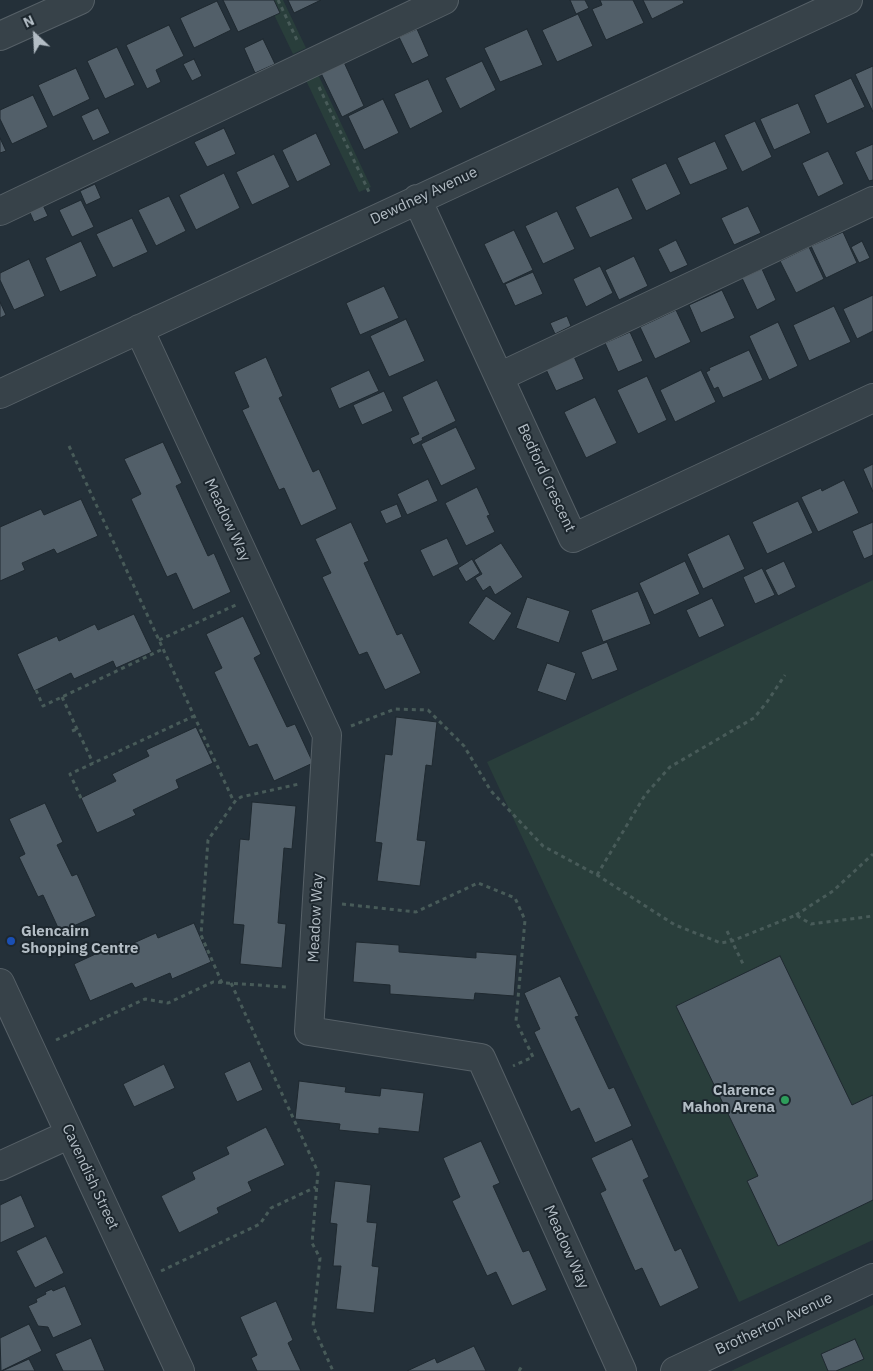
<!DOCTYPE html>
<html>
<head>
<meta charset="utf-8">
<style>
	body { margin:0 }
	#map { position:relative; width:873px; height:1371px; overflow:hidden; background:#243039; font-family:"IBM Plex Sans",sans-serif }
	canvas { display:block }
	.north { position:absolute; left:10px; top:10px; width:50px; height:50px; -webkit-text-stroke:4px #1d272e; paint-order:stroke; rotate:335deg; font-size:14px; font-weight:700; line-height:20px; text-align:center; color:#b3bdc5 }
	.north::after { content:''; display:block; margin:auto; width:18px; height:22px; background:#b3bdc5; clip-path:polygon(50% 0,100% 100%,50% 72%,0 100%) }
</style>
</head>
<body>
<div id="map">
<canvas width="873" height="1371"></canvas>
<div class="north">N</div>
</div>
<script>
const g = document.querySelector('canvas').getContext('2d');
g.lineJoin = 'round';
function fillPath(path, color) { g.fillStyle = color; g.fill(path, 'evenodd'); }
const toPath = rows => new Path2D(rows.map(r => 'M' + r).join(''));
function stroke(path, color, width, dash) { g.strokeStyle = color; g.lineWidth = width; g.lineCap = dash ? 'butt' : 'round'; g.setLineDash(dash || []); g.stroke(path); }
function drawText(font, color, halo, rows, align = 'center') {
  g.font = font + ' "IBM Plex Sans",sans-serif'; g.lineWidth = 4; g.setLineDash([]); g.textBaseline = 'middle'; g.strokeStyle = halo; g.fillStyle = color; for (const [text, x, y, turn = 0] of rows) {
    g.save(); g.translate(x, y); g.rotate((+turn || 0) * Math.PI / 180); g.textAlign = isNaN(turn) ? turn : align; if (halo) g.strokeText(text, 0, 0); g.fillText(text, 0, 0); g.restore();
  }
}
fillPath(toPath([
	[267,0,283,0,306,48,293,54],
	[315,68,371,187,359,192,303,74],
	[873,580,873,1240,739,1302,487,762],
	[873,1305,873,1371,731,1371]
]), '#293e3b');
const building = toPath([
	[223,0,274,0,280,13,238,32,223,0],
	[288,0,321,0,294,13,288,0],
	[570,0,585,0,589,8,576,14,570,0],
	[600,0,633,0,644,23,606,40,592,9,602,5,600,0],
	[643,0,683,0,684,3,652,19,643,0],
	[217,1,231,30,194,48,180,18,217,1],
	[578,14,593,46,557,62,542,30,578,14],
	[169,25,184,56,156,70,161,82,147,89,126,45,169,25],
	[417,29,429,56,412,64,399,37,417,29],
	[527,29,543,65,500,82,484,48,527,29],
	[263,39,275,64,255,73,244,48,263,39],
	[117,47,135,85,105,99,87,61,117,47],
	[194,59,202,76,192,81,183,64,194,59],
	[343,60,364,106,342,117,320,71,343,60],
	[482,61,496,90,460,109,445,78,482,61],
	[873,66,873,112,855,74,873,66],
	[76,68,90,99,53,117,38,85,76,68],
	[851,78,865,107,827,124,814,95,851,78],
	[428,79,443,112,410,129,394,94,428,79],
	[33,95,48,127,12,144,0,119,0,110,33,95],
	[383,99,399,133,364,150,348,116,383,99],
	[798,103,811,133,774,150,760,119,798,103],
	[98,108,110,133,93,141,81,116,98,108],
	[755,121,772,157,742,172,724,135,755,121],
	[224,128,236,154,207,167,194,142,224,128],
	[316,133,331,165,297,182,282,150,316,133],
	[0,138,6,151,0,153,0,138],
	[715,141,728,169,690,185,677,158,715,141],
	[873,144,873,180,869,181,855,152,873,144],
	[828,151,844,184,818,197,802,163,828,151],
	[274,154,290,187,252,205,236,172,274,154],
	[666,163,681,194,646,211,631,179,666,163],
	[224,173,240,208,196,230,179,195,224,173],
	[95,184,101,198,86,205,80,191,95,184],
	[618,187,633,219,590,238,575,207,618,187],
	[169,196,186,231,156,246,138,210,169,196],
	[81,200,94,227,72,237,59,210,81,200],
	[41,201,48,216,34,222,28,208,41,201],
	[748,206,761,233,734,245,721,218,748,206],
	[557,211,575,249,543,264,525,226,557,211],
	[132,218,148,252,113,268,96,234,132,218],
	[514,230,533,270,503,284,484,244,514,230],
	[843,232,857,263,826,278,811,246,843,232],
	[676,240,688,265,670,273,658,249,676,240],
	[81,241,97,276,60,292,45,258,81,241],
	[862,241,870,258,859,263,851,247,862,241],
	[809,247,824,279,796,293,780,261,809,247],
	[634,256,648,286,619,300,605,270,634,256],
	[29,259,45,296,14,310,0,280,0,273,29,259],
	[600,266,613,293,586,307,573,279,600,266],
	[762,269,776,300,757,310,742,278,762,269],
	[533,272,543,294,515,306,505,284,533,272],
	[384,286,399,318,360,335,346,303,384,286],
	[722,290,735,318,701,333,689,305,722,290],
	[873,295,873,331,857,339,843,309,873,295],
	[0,302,6,315,0,318,0,302],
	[834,306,851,342,809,361,793,325,834,306],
	[676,310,691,342,655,359,640,327,676,310],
	[567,316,571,326,555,334,550,323,567,316],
	[406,319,425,361,389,377,370,336,406,319],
	[778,322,798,366,769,380,749,336,778,322],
	[630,332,643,361,618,372,605,343,630,332],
	[749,350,763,380,723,398,718,387,714,389,706,372,710,370,709,368,749,350],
	[572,352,584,379,556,391,544,365,572,352],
	[266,357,283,396,279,398,313,472,319,469,337,509,301,526,284,488,279,490,242,410,249,407,234,372,266,357],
	[369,370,379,391,339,409,330,388,369,370],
	[701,370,716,402,675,422,660,390,701,370],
	[647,376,667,420,638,434,617,390,647,376],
	[437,380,456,421,422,438,423,440,413,445,410,438,419,434,402,397,437,380],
	[384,391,393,411,362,425,353,405,384,391],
	[595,397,617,443,586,458,564,412,595,397],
	[456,427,476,469,441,486,421,444,456,427],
	[163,442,182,483,176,486,208,556,214,553,231,592,193,610,176,573,167,577,131,499,141,494,124,459,163,442],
	[873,464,873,492,863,469,873,464],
	[428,479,438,501,407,515,397,494,428,479],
	[844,480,859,513,818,532,801,497,821,488,822,491,844,480],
	[477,487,490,515,487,516,495,532,466,546,445,503,477,487],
	[81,499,98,536,57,554,54,549,22,563,25,570,0,581,0,527,41,509,44,515,81,499],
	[798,501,813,533,767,554,752,522,798,501],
	[397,504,402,517,386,524,380,511,397,504],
	[351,522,369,561,364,563,397,635,402,633,421,673,385,690,367,652,359,655,322,577,331,573,315,539,351,522],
	[873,522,873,555,864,559,852,531,873,522],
	[729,534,745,569,703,589,687,554,729,534],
	[447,538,459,564,433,577,420,550,447,538],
	[501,543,523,577,495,595,490,586,483,591,475,578,482,574,474,560,501,543],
	[472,559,480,573,466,582,458,568,472,559],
	[685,561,700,594,654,615,639,583,685,561],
	[784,561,796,587,778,596,765,570,784,561],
	[762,568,775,595,755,604,743,577,762,568],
	[638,591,651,624,603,642,591,610,638,591],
	[486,596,512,613,494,641,468,623,486,596],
	[527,597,570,611,559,643,516,628,527,597],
	[712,598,725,626,699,638,686,610,712,598],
	[134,614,152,652,116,668,113,661,74,679,71,673,34,691,17,654,57,636,59,641,95,624,98,630,134,614],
	[243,616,261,654,254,658,287,727,295,724,313,763,274,781,257,744,249,747,214,672,222,668,206,634,243,616],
	[607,642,618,670,592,680,581,652,607,642],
	[547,663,576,673,566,701,537,691,547,663],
	[396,717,437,722,432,766,426,765,417,840,426,841,420,886,377,881,382,843,375,842,385,754,392,755,396,717],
	[196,727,213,763,176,780,179,788,133,810,136,815,97,833,81,798,116,781,112,774,149,756,146,750,196,727],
	[252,802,296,806,292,849,284,848,278,923,286,924,282,968,240,964,244,925,233,924,240,839,249,840,252,802],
	[45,803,63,842,57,845,72,876,77,874,96,916,60,932,43,895,38,897,19,857,25,854,9,819,45,803],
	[194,923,211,962,172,979,170,973,135,988,132,983,90,1001,74,964,115,945,118,950,156,933,158,938,194,923],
	[356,942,399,945,399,952,476,958,476,952,517,955,514,996,475,993,474,1000,390,994,390,985,353,982,356,942],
	[780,956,852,1105,873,1095,873,1200,778,1246,747,1181,758,1176,676,1006,780,956],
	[560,976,579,1016,575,1017,609,1089,614,1087,632,1126,595,1143,579,1108,571,1112,534,1032,540,1029,524,993,560,976],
	[250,1061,263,1090,237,1102,224,1073,250,1061],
	[164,1064,175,1088,134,1107,123,1084,164,1064],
	[299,1081,346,1087,345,1092,380,1096,381,1088,424,1093,419,1132,379,1128,379,1134,339,1130,340,1124,295,1119,299,1081],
	[266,1127,285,1165,248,1182,252,1191,217,1208,219,1213,179,1233,161,1196,195,1179,192,1172,229,1154,226,1147,266,1127],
	[632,1139,649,1177,643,1180,675,1251,681,1248,699,1288,660,1307,642,1268,635,1271,600,1193,606,1190,591,1158,632,1139],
	[481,1141,500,1183,493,1186,523,1252,529,1250,547,1290,512,1306,496,1272,487,1276,452,1201,460,1197,443,1158,481,1141],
	[335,1181,371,1185,367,1222,377,1223,372,1266,379,1267,374,1313,336,1309,341,1266,333,1266,337,1224,330,1223,335,1181],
	[21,1195,35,1227,0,1243,0,1205,21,1195],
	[46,1236,64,1273,35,1288,16,1251,46,1236],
	[65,1286,82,1325,53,1338,48,1327,38,1326,28,1306,37,1302,36,1299,46,1294,45,1292,52,1289,53,1291,65,1286],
	[276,1301,293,1340,288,1343,301,1371,257,1371,251,1358,257,1355,240,1317,276,1301],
	[29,1324,42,1351,1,1371,0,1338,29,1324],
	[91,1338,105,1371,63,1371,55,1354,91,1338],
	[855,1339,864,1359,836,1371,828,1371,821,1354,855,1339],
	[474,1346,486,1371,407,1371,435,1358,437,1363,474,1346],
	[29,1359,35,1371,2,1371,29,1359]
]);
fillPath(building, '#525f69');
stroke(building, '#1f2930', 1);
const minor = toPath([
	[0,36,80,0],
	[417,199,573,538,873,398],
	[0,211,444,0],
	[139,329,327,735,309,1031,481,1058,622,1371],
	[499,377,873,201],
	[0,394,848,0],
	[0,983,180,1371],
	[0,1166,70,1134],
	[675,1371,873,1278]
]);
stroke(minor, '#566067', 30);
stroke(toPath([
	[278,0,297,40],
	[319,87,370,194],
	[69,446,234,802],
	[159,640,238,604],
	[36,690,43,706,163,649],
	[62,697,93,763],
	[351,726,395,709,428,710,464,746,491,791,543,846,597,875,675,925,721,943,732,941,796,915,811,924,873,916],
	[72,731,77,729],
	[81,798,70,774,194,716],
	[597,875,645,795,670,767,754,718,767,702,785,675],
	[342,904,416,912,478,883,515,898,525,920,516,1021,533,1057,513,1066],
	[796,915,833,891,873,854],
	[727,931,744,966],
	[222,983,201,935,208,840,236,800,241,797,299,784],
	[231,983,318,1172,312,1243,320,1258,313,1326,333,1371],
	[56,1040,145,999,168,1003,213,982,286,987],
	[161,1271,260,1224,271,1208,316,1187],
	[519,1371,522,1366]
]), '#485b59', 3, [4, 4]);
stroke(minor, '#374249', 28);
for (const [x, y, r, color] of [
	[11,941,5,"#1a4fb4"],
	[785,1100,5,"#2e9e5b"]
]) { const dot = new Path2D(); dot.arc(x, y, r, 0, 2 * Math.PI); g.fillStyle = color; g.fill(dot); stroke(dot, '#1d272e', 2); }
drawText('15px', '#b3bdc5', '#1d272e', [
	["Dewdney Avenue",424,196,-25],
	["Bedford Crescent",546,478,65],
	["Meadow Way",227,520,65],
	["Meadow Way",316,918,-87],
	["Cavendish Street",90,1177,65],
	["Meadow Way",566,1247,66],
	["Brotherton Avenue",774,1324,-25]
]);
drawText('bold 15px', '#b3bdc5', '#1d272e', [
	["Glencairn",21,932],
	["Shopping Centre",21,949],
	["Clarence",775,1091,"right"],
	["Mahon Arena",775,1108,"right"]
], 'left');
</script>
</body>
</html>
